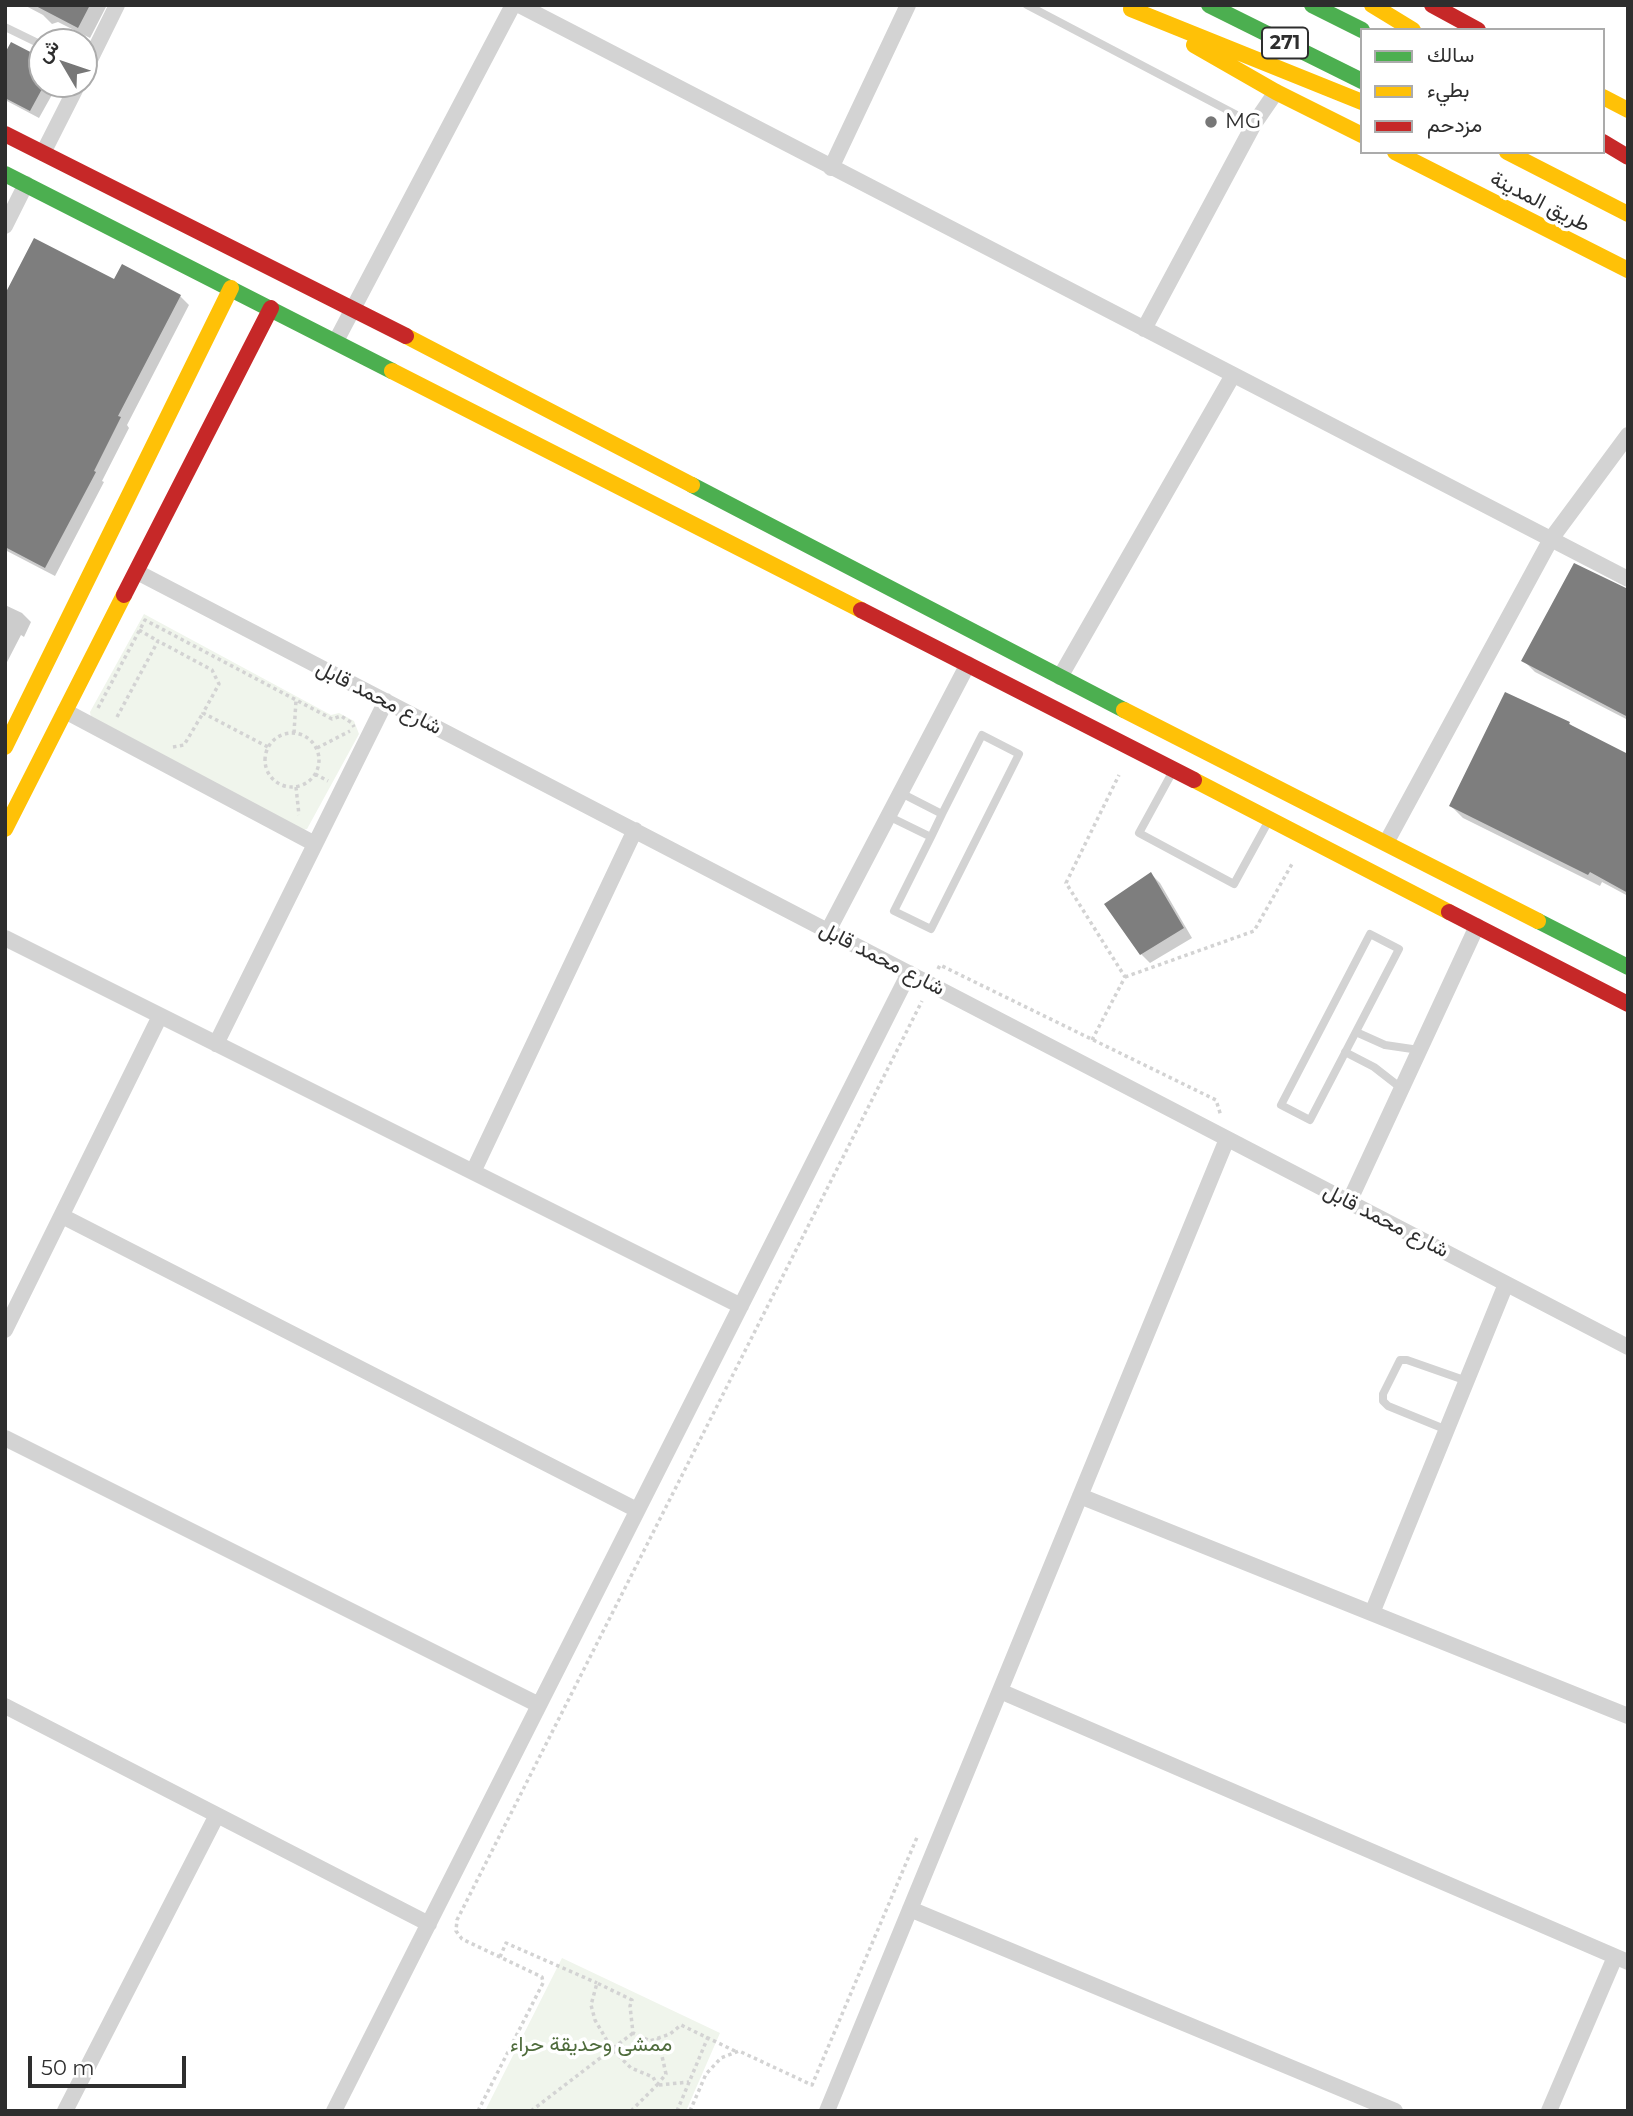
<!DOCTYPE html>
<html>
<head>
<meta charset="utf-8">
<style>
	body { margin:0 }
	#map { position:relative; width:1633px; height:2116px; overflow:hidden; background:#fff; font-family:Montserrat,Vazirmatn,sans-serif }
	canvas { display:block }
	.frame { position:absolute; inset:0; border:7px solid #2e2e2e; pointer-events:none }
	.legend { position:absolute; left:1360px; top:28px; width:245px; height:126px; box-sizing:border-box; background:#fff; border:2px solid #ababab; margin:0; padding:9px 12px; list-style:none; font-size:21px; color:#2e2e2e }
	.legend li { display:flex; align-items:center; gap:14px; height:35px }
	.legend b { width:35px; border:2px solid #ababab }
	.north { position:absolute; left:28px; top:28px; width:70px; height:70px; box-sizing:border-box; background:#fff; border:2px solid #ababab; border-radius:50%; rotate:309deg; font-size:19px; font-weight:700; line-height:28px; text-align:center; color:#2e2e2e }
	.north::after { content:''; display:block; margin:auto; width:24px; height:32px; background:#777; clip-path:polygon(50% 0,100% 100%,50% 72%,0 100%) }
	.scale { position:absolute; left:28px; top:2056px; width:158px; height:32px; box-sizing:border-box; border:4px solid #2e2e2e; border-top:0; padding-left:9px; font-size:21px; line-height:24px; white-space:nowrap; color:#2e2e2e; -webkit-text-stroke:5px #fff; paint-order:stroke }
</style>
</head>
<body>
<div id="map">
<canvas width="1633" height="2116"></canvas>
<div class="frame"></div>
<ul class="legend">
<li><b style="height:9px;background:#4caf50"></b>سالك</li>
<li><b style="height:9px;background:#ffc107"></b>بطيء</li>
<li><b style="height:9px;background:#c62828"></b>مزدحم</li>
</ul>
<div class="north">ش</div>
<div class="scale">50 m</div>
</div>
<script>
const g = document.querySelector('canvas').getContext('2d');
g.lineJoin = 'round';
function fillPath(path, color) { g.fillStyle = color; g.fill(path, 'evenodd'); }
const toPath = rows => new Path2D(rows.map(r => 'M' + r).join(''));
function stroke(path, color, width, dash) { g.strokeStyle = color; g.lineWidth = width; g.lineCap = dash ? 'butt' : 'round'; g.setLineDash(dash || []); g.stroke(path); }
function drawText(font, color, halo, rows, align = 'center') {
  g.font = font + ' Montserrat,Vazirmatn,sans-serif'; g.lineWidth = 7; g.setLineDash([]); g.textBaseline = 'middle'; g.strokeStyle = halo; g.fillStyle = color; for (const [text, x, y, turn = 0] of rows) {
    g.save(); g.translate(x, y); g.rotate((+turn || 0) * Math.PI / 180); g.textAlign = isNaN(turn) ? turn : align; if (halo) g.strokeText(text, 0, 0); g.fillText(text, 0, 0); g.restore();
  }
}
fillPath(toPath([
	[144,614,331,715,339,713,354,721,359,734,307,829,297,831,92,723,90,712],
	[562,1958,720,2033,686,2111,485,2111]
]), '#f0f5ec');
fillPath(toPath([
	[24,5,107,5,90,38,58,22,52,24,43,15],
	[5,57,42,60,42,84,58,84,39,118,5,100],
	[115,282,180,296,189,305,127,425,129,428,102,481,104,482,55,576,5,550,5,299],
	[1628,590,1628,720,1535,672,1523,660],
	[5,605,22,613,31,622,24,637,21,635,5,666],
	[1569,723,1575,729,1628,755,1628,896,1602,882,1600,886,1463,818,1451,806],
	[1151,874,1160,883,1192,938,1150,963,1141,954,1107,905]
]), '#0003');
fillPath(toPath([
	[34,5,90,5,78,28],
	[11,42,42,58,42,89,30,111,5,98,5,53],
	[34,238,114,279,122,264,181,295,118,416,121,417,94,471,96,472,45,568,5,547,5,294],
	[1574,563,1628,589,1628,717,1521,661],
	[1505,692,1570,722,1569,724,1628,754,1628,893,1590,872,1588,875,1449,806],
	[1151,872,1184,928,1140,955,1104,904]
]), '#7e7e7e');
stroke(toPath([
	[139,630,158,641],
	[98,708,145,620,332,719,341,716,352,723,354,727],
	[117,717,158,641,212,670,219,684,203,713,268,747],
	'265 760a27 27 0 1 1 54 0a27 27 0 1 1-54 0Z',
	[294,733,296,700],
	[173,747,184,745,203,713],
	[317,748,350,731],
	[315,774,328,781],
	[296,787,299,815],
	[938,969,940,965,1216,1100,1221,1116],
	[1125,977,1254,931,1292,864],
	[1092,1040,1125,977,1066,883,1119,775],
	[500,1957,506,1943,597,1983],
	[657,2085,666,2074,658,2038],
	[659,2085,689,2082],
	[478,2111,543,1983,542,1977,462,1939,456,1931,457,1920,922,1001],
	[493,2111,495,2111],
	[531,2111,612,2049,595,2020,591,2005,597,1983,632,2000,630,2006,633,2033,650,2041,670,2034,681,2025,737,2052],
	[631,2111,657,2085,653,2077,631,2068,612,2049,633,2033],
	[677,2111,708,2037],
	[690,2111,706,2074,721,2058,739,2051,812,2085,918,1835]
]), '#d3d3d3', 3.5, [3.5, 3.5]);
stroke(toPath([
	[1027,5,1254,124],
	[5,27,42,45],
	[1173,771,1139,833,1234,884,1268,822],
	[888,816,931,837,894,911,931,929,1019,754,982,735,942,814,901,793],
	[931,837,942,814],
	[1370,934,1399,949,1310,1120,1281,1105,1370,934],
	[1356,1032,1385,1045,1419,1050],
	[1345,1052,1374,1067,1401,1088],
	[1447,1430,1388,1406,1383,1401,1383,1394,1400,1360,1407,1360,1467,1381]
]), '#d3d3d3', 8);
stroke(toPath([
	[519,5,1628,579],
	[84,72,117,5],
	[43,153,78,84],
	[831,168,908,5],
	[5,226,26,184],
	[1144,329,1254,124,1276,92],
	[336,341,513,5],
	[137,572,1628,1347],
	[1060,677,1233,375],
	[65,711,315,844],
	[1386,843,1551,539,1628,435],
	[828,931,968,664],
	[5,938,741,1306],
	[216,1044,386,701],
	[473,1172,635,830],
	[1349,1202,1477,926],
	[62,1216,637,1510],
	[5,1330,160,1016],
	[5,1438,539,1705],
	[1080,1496,1628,1716],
	[1372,1613,1506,1284],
	[1000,1691,1628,1962],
	[5,1706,429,1924],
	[910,1909,1395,2111],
	[65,2111,217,1815],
	[334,2111,909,973],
	[827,2111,1227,1139],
	[1549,2111,1615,1957]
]), '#d3d3d3', 16);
stroke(toPath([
	[1209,5,1362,81],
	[1312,5,1362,30],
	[5,174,392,371],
	[692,485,1124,710],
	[1538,921,1628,967]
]), '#4caf50', 16);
stroke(toPath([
	[1372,5,1413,30],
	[1131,9,1362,102],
	[1194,45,1276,92,1362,135],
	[1603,97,1628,110],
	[1395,152,1628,270],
	[1507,152,1628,214],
	[406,336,692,485],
	[392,371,861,610],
	[1124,710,1538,921],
	[5,747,231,288],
	[1194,780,1449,912],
	[5,829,124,595]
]), '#ffc107', 16);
stroke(toPath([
	[1432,5,1478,30],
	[5,134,406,336],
	[1603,142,1628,157],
	[124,595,271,308],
	[861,610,1194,780],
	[1449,912,1628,1004]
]), '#c62828', 16);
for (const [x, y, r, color] of [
	[1211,122,7,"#777"]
]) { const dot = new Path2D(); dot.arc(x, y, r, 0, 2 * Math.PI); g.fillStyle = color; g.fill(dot); stroke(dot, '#fff', 2.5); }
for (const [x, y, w] of [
	[1285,43,46]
]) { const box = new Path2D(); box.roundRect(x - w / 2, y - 15.5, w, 31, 5); g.fillStyle = '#fff'; g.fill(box); stroke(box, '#2e2e2e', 2); }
drawText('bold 19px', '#2e2e2e', null, [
	["271",1285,43]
]);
drawText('21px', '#2e2e2e', '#fff', [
	["MG",1225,122]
], 'left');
drawText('21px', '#2e2e2e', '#fff', [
	["طريق المدينة",1540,202,27],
	["شارع محمد قابل",379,698,27],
	["شارع محمد قابل",882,959,27],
	["شارع محمد قابل",1386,1221,27]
]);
drawText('21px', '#4e6b3b', '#fff', [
	["ممشى وحديقة حراء",591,2045]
]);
</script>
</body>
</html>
